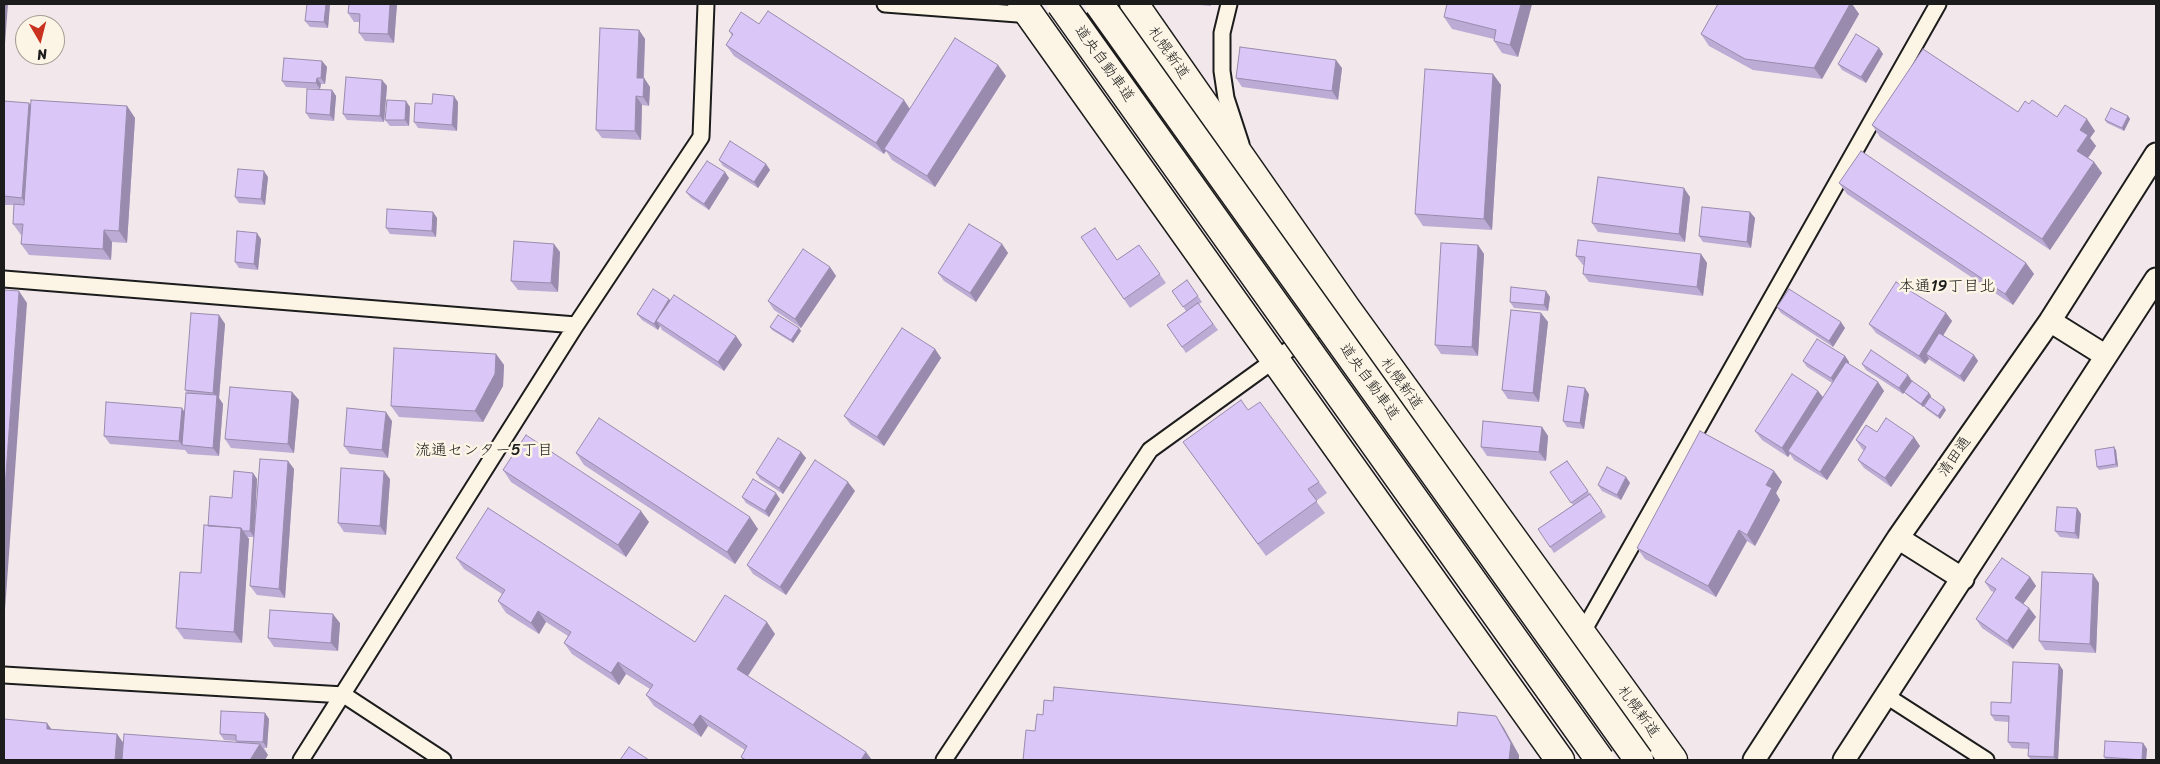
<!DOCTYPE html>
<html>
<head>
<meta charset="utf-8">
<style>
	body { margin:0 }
	#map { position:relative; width:2160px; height:764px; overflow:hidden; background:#f2e7ea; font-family:Sriracha,sans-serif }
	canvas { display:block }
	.frame { position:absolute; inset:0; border:5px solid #1c1c1c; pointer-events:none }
	.north { position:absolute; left:15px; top:15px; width:50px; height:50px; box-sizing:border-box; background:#fcf5e5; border:1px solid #a29e95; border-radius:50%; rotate:172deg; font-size:14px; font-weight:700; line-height:20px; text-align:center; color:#1c1c1c }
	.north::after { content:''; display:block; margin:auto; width:18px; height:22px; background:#c8321e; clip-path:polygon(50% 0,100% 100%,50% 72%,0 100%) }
</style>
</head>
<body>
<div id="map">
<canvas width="2160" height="764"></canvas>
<div class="frame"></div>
<div class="north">N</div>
</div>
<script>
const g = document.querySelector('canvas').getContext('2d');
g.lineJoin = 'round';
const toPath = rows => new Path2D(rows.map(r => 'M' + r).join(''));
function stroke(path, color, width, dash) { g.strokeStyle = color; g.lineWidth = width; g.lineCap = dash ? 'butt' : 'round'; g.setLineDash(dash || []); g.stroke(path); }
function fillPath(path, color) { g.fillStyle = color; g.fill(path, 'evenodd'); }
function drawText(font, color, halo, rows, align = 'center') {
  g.font = font + ' Sriracha,"Klee One",sans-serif'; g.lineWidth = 5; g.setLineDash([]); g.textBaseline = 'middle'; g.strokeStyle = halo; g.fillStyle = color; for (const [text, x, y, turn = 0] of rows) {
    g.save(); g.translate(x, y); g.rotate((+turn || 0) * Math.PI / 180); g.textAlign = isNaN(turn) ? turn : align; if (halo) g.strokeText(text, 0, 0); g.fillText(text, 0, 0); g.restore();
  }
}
const street = toPath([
	[885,4,1031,15],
	[1229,4,1222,33,1222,71,1226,98,1241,144],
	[4,279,576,325],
	[1581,635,1938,4],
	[4,675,344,695,443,760],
	[1885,695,1986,760],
	[301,760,576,325,701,137,706,4],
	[944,760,1150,450,1331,319]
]);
const secondary = toPath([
	[2050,321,2106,356],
	[1898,538,1963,579],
	[1754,760,1898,538,2050,321,2156,154],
	[1844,760,2156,279]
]);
const highway = toPath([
	[1022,4,1560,760],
	[1134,4,1346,308,1673,760]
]);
stroke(street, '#1c1c1c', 19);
stroke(secondary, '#1c1c1c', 25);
stroke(highway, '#1c1c1c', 31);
stroke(street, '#fcf5e5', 15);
stroke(secondary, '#fcf5e5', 21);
stroke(highway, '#fcf5e5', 28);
const highwayBridge = toPath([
	[1061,4,1600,760],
	[1099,4,1639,760]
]);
stroke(highwayBridge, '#1c1c1c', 31, []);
stroke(highwayBridge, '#fcf5e5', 28);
fillPath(toPath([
	[330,4,328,28,310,27,305,21],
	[349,4,397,4,394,43,365,41,359,33,359,22,354,22,348,13],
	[1188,4,1211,4,1211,6],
	[1532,4,1518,57,1502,53,1494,41,1494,39,1452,29,1444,17],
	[1718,4,1852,4,1859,14,1822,79,1753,70,1709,46,1701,34],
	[759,24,910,109,998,65,1006,76,935,187,892,160,886,151,884,154,734,56,726,45,732,36,729,31],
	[639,30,645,39,644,78,650,87,649,106,642,105,641,140,602,138,596,130],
	[1879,48,1883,54,1866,83,1842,70,1838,64],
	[322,61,327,67,325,84,321,84,320,89,286,87,282,81],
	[1342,68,1338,100,1242,87,1236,78],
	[1493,74,1501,85,1492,230,1423,226,1415,214],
	[382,80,387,86,384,122,347,120,343,114],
	[332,90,336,96,334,121,310,119,306,113],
	[4,101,31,106,127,106,135,118,127,243,112,242,111,260,29,255,21,244,22,235,21,235,13,224,14,205,4,205],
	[458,102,457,131,418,128,414,122,432,104],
	[2029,104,2057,117,2095,131,2090,138,2096,146,2088,158,2094,162,2102,173,2050,250,1880,137,1872,125,2018,112],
	[410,107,409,126,390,126,385,120],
	[2128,116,2130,119,2124,131,2107,123,2105,120],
	[719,160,766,164,770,170,758,188,723,166],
	[268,177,265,205,239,203,235,197],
	[729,178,709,210,691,198,686,192],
	[1839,183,2026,263,2034,274,2013,305,1847,194],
	[1690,197,1685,242,1598,232,1592,223],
	[433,212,437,218,436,237,390,234,386,228],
	[1750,212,1755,218,1751,248,1703,242,1699,236],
	[1081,237,1117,260,1139,245,1166,283,1130,308],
	[261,239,258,270,239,268,235,262],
	[1002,244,1008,253,976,302,944,281,938,273],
	[1478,245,1484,254,1478,356,1441,354,1435,345],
	[560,252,558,292,518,290,511,281],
	[1701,254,1707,263,1703,296,1589,282,1583,274,1584,265,1583,265,1576,256],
	[830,267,836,276,801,328,774,310,768,301],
	[1187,280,1202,302,1199,304,1218,330,1186,353,1167,325,1186,311,1172,291],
	[1546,291,1550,297,1548,311,1514,308,1510,302],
	[670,301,736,336,742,345,724,371,662,330,660,326,658,330,642,320,637,314],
	[1777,307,1845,328,1833,347,1781,313],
	[1541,313,1548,322,1539,402,1508,399,1502,390],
	[1946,313,1952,321,1943,335,1974,355,1978,361,1964,382,1930,360,1929,359,1925,364,1876,333,1869,324],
	[219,315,225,324,219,398,223,404,219,456,188,454,185,450,110,444,104,436,184,411,187,393,185,390],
	[770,327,799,328,801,331,793,343,772,330],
	[935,349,941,358,884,446,851,425,844,416],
	[496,354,504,365,503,386,483,422,399,417,391,406],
	[1845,356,1849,362,1849,364,1878,382,1884,391,1827,480,1794,460,1790,454,1788,457,1762,440,1755,431,1818,391,1823,397,1832,383,1807,367,1803,361],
	[1862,364,1908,375,1912,381,1903,394,1866,370],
	[292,392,299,400,294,453,231,448,225,439],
	[1904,392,1929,393,1931,396,1928,400,1946,410,1940,419,1926,409,1924,406,1923,407,1907,395],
	[1589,394,1584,429,1567,427,1563,421],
	[1248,410,1319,482,1327,493,1316,501,1325,513,1266,556,1191,453],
	[392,421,388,458,350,454,344,446],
	[1542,427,1548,436,1546,461,1487,456,1481,447],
	[1877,432,1920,446,1891,487,1864,468,1858,460,1864,451,1862,449,1856,440],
	[2116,450,2118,467,2099,470,2097,467],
	[801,452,806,458,783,494,760,479,756,473],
	[576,453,758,529,735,564,584,465],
	[288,461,294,469,285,598,257,595,250,586],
	[1567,461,1606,517,1554,553,1538,529,1573,505,1550,472],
	[503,470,649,522,626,557,511,482],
	[1774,471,1782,482,1776,493,1780,500,1755,546,1747,541,1716,597,1645,559,1637,548],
	[253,473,257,479,254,537,247,537,249,539,242,643,184,639,176,628,201,573,208,526],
	[1626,477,1630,483,1621,500,1602,491,1598,485],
	[390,479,386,535,344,532,338,523],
	[855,491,786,595,753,574,747,565],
	[742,497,780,499,769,517,746,503],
	[2077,508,2081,514,2079,539,2060,537,2055,531],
	[456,558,695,642,775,634,748,676,872,760,743,760,741,757,745,750,708,726,701,737,654,706,646,695,650,689,626,674,619,685,572,654,564,643,568,636,546,622,539,634,506,613,498,601,502,594,464,569],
	[2030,577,2036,586,2023,604,2029,608,2036,617,2013,649,1982,628,1976,619,1994,592,1991,591,1985,582],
	[2099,583,2096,653,2045,650,2039,641],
	[340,623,338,651,274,647,268,638],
	[2063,670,2058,760,2031,760,2028,756,2029,749,2012,748,2008,742,2009,722,1995,721,1991,715],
	[265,713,269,719,267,748,264,748,268,755,4,760,52,729,117,734,123,742,237,742,236,741,224,740,220,734],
	[2143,743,2147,749,2146,760,2106,760,2104,757]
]), '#bcabd4');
fillPath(toPath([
	[4,4,8,4,4,57],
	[326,4,330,4,328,28,324,22],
	[390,4,397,4,394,43,388,34],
	[1521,4,1532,4,1518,57,1510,45],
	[1850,4,1852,4,1859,14,1822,79,1814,68],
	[639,30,645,39,643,86,637,78],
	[1879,48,1883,54,1866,83,1861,77],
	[1336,60,1342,68,1338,100,1332,91],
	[322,61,327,67,325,84,321,78],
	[998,65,1006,76,935,187,927,176],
	[1493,74,1501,85,1492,230,1484,219],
	[317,78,321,84,320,89,316,83],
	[644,78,650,87,649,106,643,97],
	[382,80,387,86,384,122,380,116],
	[332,90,336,96,334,121,330,115],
	[454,96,458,102,457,131,452,125],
	[636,96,642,105,641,140,635,131],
	[904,100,912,112,884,149,886,151,884,154,876,143],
	[406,101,410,107,409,126,405,120],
	[29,103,35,111,28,206,22,198],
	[127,106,135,118,127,243,119,231],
	[2128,116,2130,119,2124,131,2122,128],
	[2087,119,2095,131,2090,138,2096,146,2085,162,2077,151,2080,130],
	[2094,162,2102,173,2050,250,2042,239],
	[766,164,770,170,758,188,754,182],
	[264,171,268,177,265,205,261,199],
	[725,172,729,178,709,210,704,204],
	[1684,188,1690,197,1685,242,1679,234],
	[433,212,437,218,436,237,432,231],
	[1750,212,1755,218,1751,248,1747,242],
	[104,230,112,242,111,260,103,249],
	[257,233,261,239,258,270,254,264],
	[554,244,560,252,558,292,551,283],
	[1002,244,1008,253,976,302,970,293],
	[1478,245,1484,254,1478,356,1472,347],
	[1701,254,1707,263,1703,296,1697,287],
	[2026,263,2034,274,2013,305,2005,294],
	[830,267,836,276,801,328,795,319],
	[19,291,27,303,5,610,4,608,4,502],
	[1546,291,1550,297,1548,311,1544,305],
	[669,299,674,305,656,321,660,326,658,330,654,324],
	[1541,313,1548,322,1539,402,1533,393],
	[1946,313,1952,321,1930,357,1926,354,1929,359,1925,364,1919,356],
	[219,315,225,324,219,398,223,404,219,456,213,448,217,398,213,393],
	[1841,322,1845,328,1833,347,1829,341],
	[799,328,801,331,793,343,791,340],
	[736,336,742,345,724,371,718,362],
	[935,349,941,358,884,446,877,437],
	[496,354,504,365,503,386,483,422,475,411],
	[1974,355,1978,361,1964,382,1960,376],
	[1845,356,1849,362,1835,384,1831,378],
	[1908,375,1912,381,1903,394,1899,388],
	[1878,382,1884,391,1827,480,1820,472],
	[1585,388,1589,394,1584,429,1580,423],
	[1818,391,1825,400,1788,451,1790,454,1788,457,1782,448],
	[292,392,299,400,294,453,288,444],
	[1929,393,1931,396,1923,407,1921,404],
	[1944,407,1946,410,1940,419,1938,416],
	[182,408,188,417,182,445,179,441],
	[386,412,392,421,388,458,382,450],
	[1542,427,1548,436,1546,461,1539,452],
	[1914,437,1920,446,1891,487,1885,478],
	[2114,447,2116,450,2118,467,2116,464],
	[801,452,806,458,783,494,779,488],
	[288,461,294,469,285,598,279,589],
	[384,471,390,479,386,535,380,526],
	[1774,471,1782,482,1776,493,1780,500,1755,546,1747,535,1766,485],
	[253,473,257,479,254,537,250,531],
	[1626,477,1630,483,1621,500,1617,495],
	[848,482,855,491,786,595,780,587],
	[776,493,780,499,769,517,765,511],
	[2077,508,2081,514,2079,539,2075,533],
	[641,511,649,522,626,557,618,545],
	[750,517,758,529,735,564,727,552],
	[241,528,249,539,242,643,234,632],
	[1739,530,1747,541,1716,597,1708,586],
	[2093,574,2099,583,2096,653,2090,644],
	[2030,577,2036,586,2021,607,2015,598],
	[2029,608,2036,617,2013,649,2007,641],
	[538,611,546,622,539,634,531,623],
	[333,614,340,623,338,651,331,643],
	[767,622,775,634,745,680,737,669],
	[618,662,626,674,619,685,611,673],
	[2059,664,2063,670,2058,760,2056,760,2054,757],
	[265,713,269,719,267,748,263,742],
	[700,715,708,726,701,737,693,725],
	[1496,716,1504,728,1519,755,1519,760,1509,760],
	[47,723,55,734,47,729],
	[117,734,125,746,124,760,115,760],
	[2143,743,2147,749,2146,760,2142,760],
	[260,744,268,755,265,760,250,760],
	[866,752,872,760,861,760]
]), '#998bad');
const building = toPath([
	[307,4,326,4,324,22,305,21,307,4],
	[349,4,390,4,388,34,359,33,360,14,348,13,349,4],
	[1447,4,1521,4,1510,45,1494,41,1496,30,1444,17,1447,4],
	[1718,4,1850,4,1814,68,1745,59,1701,34,1718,4],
	[768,11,904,100,876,143,726,45,733,34,729,31,741,12,759,24,768,11],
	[600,28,639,30,637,78,644,78,643,97,636,96,635,131,596,130,600,28],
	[1856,34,1879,48,1861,77,1838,64,1856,34],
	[955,38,998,65,927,176,884,149,955,38],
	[1240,47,1336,60,1332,91,1236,78,1240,47],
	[1923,49,2018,112,2025,101,2029,104,2032,100,2057,117,2065,105,2087,119,2080,130,2088,135,2077,151,2094,162,2042,239,1872,125,1923,49],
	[284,58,322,61,321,78,317,78,316,83,282,81,284,58],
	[1425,69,1493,74,1484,219,1415,214,1425,69],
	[346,77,382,80,380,116,343,114,346,77],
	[307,89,332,90,330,115,306,113,307,89],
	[433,94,454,96,452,125,414,122,415,103,432,104,433,94],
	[31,100,127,106,119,231,104,230,103,249,21,244,23,224,13,224,14,204,24,205,31,100],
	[387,100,406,101,405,120,385,120,387,100],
	[4,101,29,103,22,198,4,196,4,101],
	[2111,108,2128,116,2122,128,2105,120,2111,108],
	[730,141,766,164,754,182,719,160,730,141],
	[1861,151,2026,263,2005,294,1839,183,1861,151],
	[707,161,725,172,704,204,686,192,707,161],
	[238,169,264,171,261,199,235,197,238,169],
	[1598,177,1684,188,1679,234,1592,223,1598,177],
	[1702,207,1750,212,1747,242,1699,236,1702,207],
	[387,209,433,212,432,231,386,228,387,209],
	[969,224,1002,244,970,293,938,273,969,224],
	[1095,228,1117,260,1139,245,1160,274,1124,299,1081,237,1095,228],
	[237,231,257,233,254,264,235,262,237,231],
	[1578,240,1701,254,1697,287,1583,274,1585,257,1576,256,1578,240],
	[514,241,554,244,551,283,511,281,514,241],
	[1441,243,1478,245,1472,347,1435,345,1441,243],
	[803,249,830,267,795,319,768,301,803,249],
	[1187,280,1198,296,1183,307,1172,291,1187,280],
	[1896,282,1946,313,1919,356,1869,324,1896,282],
	[1511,287,1546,291,1544,305,1510,302,1511,287],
	[653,289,669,299,654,324,637,314,653,289],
	[1789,289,1841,322,1829,341,1777,307,1789,289],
	[4,290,19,291,4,502,4,290],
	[674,295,736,336,718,362,656,321,674,295],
	[1198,303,1213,324,1182,347,1167,325,1198,303],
	[1511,310,1541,313,1533,393,1502,390,1511,310],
	[191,313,219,315,213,393,185,390,191,313],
	[778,315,799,328,791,340,770,327,778,315],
	[902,328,935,349,877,437,844,416,902,328],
	[1939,333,1974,355,1960,376,1926,354,1939,333],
	[1817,339,1845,356,1831,378,1803,361,1817,339],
	[394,348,496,354,495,374,475,411,391,406,394,348],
	[1871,350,1908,375,1899,388,1862,364,1871,350],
	[1846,362,1878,382,1820,472,1788,451,1846,362],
	[1792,374,1818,391,1782,448,1755,431,1792,374],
	[1912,381,1929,393,1921,404,1904,392,1912,381],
	[1568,386,1585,388,1580,423,1563,421,1568,386],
	[230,387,292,392,288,444,225,439,230,387],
	[186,393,217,395,213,448,182,445,186,393],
	[1930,397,1944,407,1938,416,1924,406,1930,397],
	[1241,400,1248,410,1260,402,1319,482,1308,489,1317,501,1258,544,1183,442,1241,400],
	[106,402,182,408,179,441,104,436,106,402],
	[347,408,386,412,382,450,344,446,347,408],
	[599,418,750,517,727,552,576,453,599,418],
	[1886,418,1914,437,1885,478,1858,460,1866,447,1856,440,1866,425,1877,432,1886,418],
	[1483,421,1542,427,1539,452,1481,447,1483,421],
	[1700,431,1774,471,1766,485,1772,488,1747,535,1739,530,1708,586,1637,548,1700,431],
	[526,435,641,511,618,545,503,470,526,435],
	[778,438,801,452,779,488,756,473,778,438],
	[2114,447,2116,464,2097,467,2095,450,2114,447],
	[260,459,288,461,279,589,250,586,260,459],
	[815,460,848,482,780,587,747,565,815,460],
	[1567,461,1588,491,1571,503,1550,472,1567,461],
	[1607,467,1626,477,1617,495,1598,485,1607,467],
	[341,468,384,471,380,526,338,523,341,468],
	[234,471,253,473,250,531,243,531,241,528,208,526,210,496,232,498,234,471],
	[753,479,776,493,765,511,742,497,753,479],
	[1590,494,1602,511,1550,547,1538,529,1590,494],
	[2057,507,2077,508,2075,533,2055,531,2057,507],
	[488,508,695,642,725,595,767,622,737,669,866,752,861,760,746,760,741,757,747,746,700,715,693,725,646,695,653,685,618,662,611,673,564,643,571,632,538,611,531,623,498,601,505,590,456,558,488,508],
	[204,525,241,528,234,632,176,628,180,572,201,573,204,525],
	[2002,558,2030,577,2015,598,2029,608,2007,641,1976,619,1996,589,1985,582,2002,558],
	[2042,572,2093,574,2090,644,2039,641,2042,572],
	[270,610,333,614,331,643,268,638,270,610],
	[2013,662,2059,664,2054,757,2028,756,2029,743,2008,742,2009,716,1991,715,1991,702,2011,703,2013,662],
	[1054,687,1457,726,1458,712,1496,716,1511,743,1509,760,1023,760,1026,730,1035,731,1037,714,1043,715,1044,700,1053,701,1054,687],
	[221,711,265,713,263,742,236,741,236,735,220,734,221,711],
	[4,719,47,723,47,729,117,734,115,760,4,760,4,719],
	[124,734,260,744,250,760,122,760,124,734],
	[2105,741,2143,743,2142,760,2104,757,2105,741],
	[629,747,649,760,620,760,629,747]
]);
fillPath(building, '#dbc7f7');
stroke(building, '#998bad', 1);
drawText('15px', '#1c1c1c', '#fcf5e5', [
	["札幌新道",1168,53,55],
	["道央自動車道",1104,64,54],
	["道央自動車道",1369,382,54],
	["札幌新道",1401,384,54],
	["清田通",1955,457,-55],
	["札幌新道",1638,712,54]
]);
drawText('16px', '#1c1c1c', '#fcf5e5', [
	["本通19丁目北",1947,287],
	["流通センター5丁目",484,451]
]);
</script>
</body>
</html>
